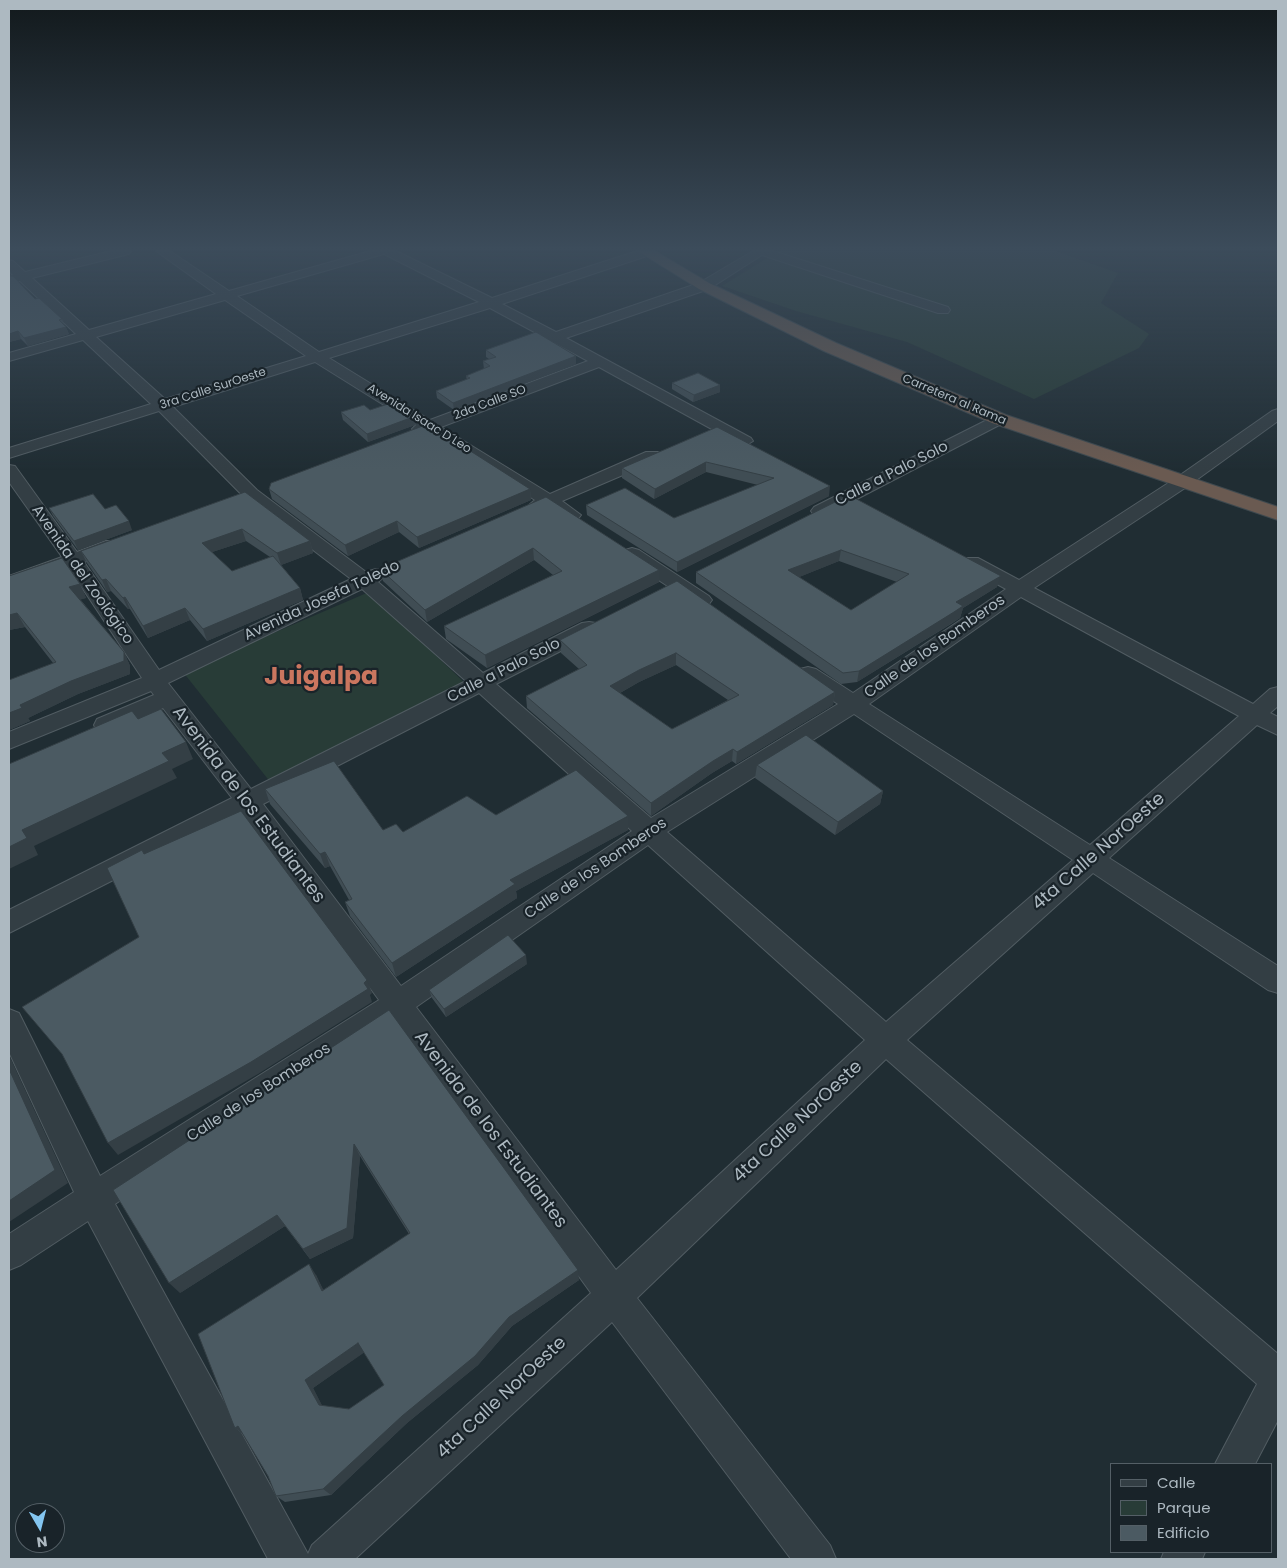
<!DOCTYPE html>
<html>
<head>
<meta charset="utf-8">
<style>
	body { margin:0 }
	#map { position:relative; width:1287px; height:1568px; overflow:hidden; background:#202d33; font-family:Poppins,sans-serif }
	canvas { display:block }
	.frame { position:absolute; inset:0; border:10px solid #adb9c1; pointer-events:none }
	.legend { position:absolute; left:1110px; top:1463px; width:162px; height:90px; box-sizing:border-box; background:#192329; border:1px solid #545f66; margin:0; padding:6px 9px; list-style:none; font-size:15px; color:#adb9c1 }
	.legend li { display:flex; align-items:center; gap:10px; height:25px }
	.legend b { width:25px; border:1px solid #545f66 }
	.north { position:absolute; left:15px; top:1503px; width:50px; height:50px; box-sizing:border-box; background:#192329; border:1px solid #545f66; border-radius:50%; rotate:172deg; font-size:14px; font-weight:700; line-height:20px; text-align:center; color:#adb9c1 }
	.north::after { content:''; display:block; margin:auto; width:18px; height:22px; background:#83c5f0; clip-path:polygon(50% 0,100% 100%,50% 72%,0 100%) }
</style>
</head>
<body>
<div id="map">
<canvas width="1287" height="1568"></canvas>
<div class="frame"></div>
<ul class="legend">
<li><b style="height:6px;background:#333e44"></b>Calle</li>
<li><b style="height:14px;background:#283c37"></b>Parque</li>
<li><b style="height:14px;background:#4b5a62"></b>Edificio</li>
</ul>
<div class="north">N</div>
</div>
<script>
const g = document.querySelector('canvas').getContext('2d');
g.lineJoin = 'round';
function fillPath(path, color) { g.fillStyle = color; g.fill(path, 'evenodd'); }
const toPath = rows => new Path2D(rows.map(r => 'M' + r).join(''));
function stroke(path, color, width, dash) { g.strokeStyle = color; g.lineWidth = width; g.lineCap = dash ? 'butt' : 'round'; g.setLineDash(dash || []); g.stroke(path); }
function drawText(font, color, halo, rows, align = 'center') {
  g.font = font + ' Poppins,sans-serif'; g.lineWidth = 4.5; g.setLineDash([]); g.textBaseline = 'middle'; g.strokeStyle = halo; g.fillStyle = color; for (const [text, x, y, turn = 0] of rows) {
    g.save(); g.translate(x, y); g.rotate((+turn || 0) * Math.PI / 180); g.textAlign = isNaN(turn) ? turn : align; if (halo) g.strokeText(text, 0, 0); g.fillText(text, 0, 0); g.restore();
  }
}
fillPath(toPath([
	[778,251,1056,251,1118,273,1101,303,1149,334,1139,348,1034,399,907,342,796,311,722,286],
	[369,592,468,686,271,783,183,672]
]), '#283c37');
const minor = toPath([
	[111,251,131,251,129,254,32,278,89,330,216,294,156,251,170,251,229,291,370,251,396,251,492,298,637,251,651,251,650,255,502,304,556,332,699,283,753,251,773,251,948,307,950,310,948,313,938,313,762,255,709,289,566,338,751,438,753,441,745,446,739,444,599,367,441,427,550,494,646,452,658,452,660,456,658,460,562,501,581,515,578,519,572,520,547,507,538,510,532,509,529,505,535,500,427,432,414,432,412,429,416,425,315,362,173,407,257,490,366,572,376,569,383,571,386,575,378,582,483,673,582,623,589,622,596,623,599,628,596,633,496,684,651,818,838,704,800,679,797,674,800,669,808,667,816,669,853,693,1006,589,964,566,961,562,964,558,978,558,1019,580,1176,478,1272,411,1278,409,1278,421,1188,486,1034,588,1253,704,1270,689,1278,687,1278,706,1270,713,1278,717,1278,735,1257,725,1109,858,1278,966,1278,993,1268,990,1093,873,907,1040,1278,1354,1278,1420,1255,1464,1215,1464,1257,1384,886,1059,637,1298,830,1545,836,1559,791,1559,612,1322,355,1559,268,1559,88,1221,21,1265,9,1270,9,1234,74,1192,9,1052,9,1009,19,1013,100,1176,379,1000,243,814,9,933,9,910,232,798,163,708,113,731,105,733,97,731,94,725,97,719,154,695,151,691,9,749,9,732,142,678,69,568,9,589,9,576,62,557,9,482,9,465,15,466,77,552,106,541,120,541,122,545,120,549,84,562,159,670,351,579,245,498,159,411,9,458,9,448,151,404,83,340,9,361,9,353,76,334,20,281,9,282,9,276,13,275,9,271,9,260,13,261,25,272,111,251],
	[384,254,479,302,319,352,237,296,384,254],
	[225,300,306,356,165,399,96,337,225,300],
	[490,308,588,361,430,420,329,358,490,308],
	[362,589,466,681,251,789,168,683,362,589],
	[1021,597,1239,716,1090,845,869,704,1021,597],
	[479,693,632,831,401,986,263,804,479,693],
	[854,714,1073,860,886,1022,667,832,854,714],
	[648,845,865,1040,616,1270,416,1007,648,845],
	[394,1021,591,1293,312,1545,308,1554,115,1204,394,1021],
	[999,414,1007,419,1005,422,826,515,814,515,811,511,814,507,999,414],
	[632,548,639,550,709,596,712,600,709,604,702,606,695,604,625,558,623,554,625,550,632,548],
	[1164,1552,1205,1552,1202,1559,1161,1559,1164,1552]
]);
const highway = toPath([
	[638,251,655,251,709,283,836,343,1006,415,1278,507,1278,520,992,423,824,351,699,289,638,251]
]);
stroke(minor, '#515c62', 2);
stroke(highway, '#3e494f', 2);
fillPath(minor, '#333e44');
fillPath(highway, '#6a5a51');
fillPath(toPath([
	[35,299,62,319,69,334,28,346,21,339,9,342],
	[486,350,576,356,576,364,454,410,437,398,436,391,467,380,466,376,484,369,483,361,489,359,486,357],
	[672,383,720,385,720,392,693,402,672,389],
	[370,410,413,417,415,425,368,442,343,420,341,412],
	[717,427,829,496,677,572,587,515,586,505,674,518,758,485,706,472,654,499,622,478,622,468],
	[269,489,530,489,531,500,419,548,399,532,348,556,272,499],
	[245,492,310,541,313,553,281,565,300,588,303,600,207,641,190,620,148,638,130,609,128,609,111,591,107,592,87,563,81,551],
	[246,541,270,557,232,571,212,552],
	[849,495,997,587,963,608,960,618,951,624,857,682,841,684,696,583,696,572],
	[839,561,897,582,851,610,799,577],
	[546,497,659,570,659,582,487,668,446,639,444,626,553,575,534,560,427,622,383,581,380,569],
	[49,508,105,509,132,530,78,550,53,516],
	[9,576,80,584,86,598,80,599,124,652,130,666,130,674,78,694,28,718,30,721,9,730,53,663,25,627,9,630],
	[677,581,835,692,833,705,736,764,732,761,712,773,651,816,527,708,526,696,579,669,561,653,560,640],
	[676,665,728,700,672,729,620,693,639,682],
	[757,765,883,791,880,804,835,835,755,778],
	[265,789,383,830,403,832,496,815,628,830,516,891,517,898,396,977,350,916,345,902,349,900,330,866,325,868,270,804],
	[527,964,446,1017,432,998,429,990],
	[389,1010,579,1280,512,1326,478,1365,407,1423,331,1495,285,1502,276,1496,268,1476,244,1435,235,1428,316,1275,323,1290,409,1234,360,1156,353,1238,310,1259,285,1226,180,1293],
	[364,1352,384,1385,349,1409,322,1406,313,1388]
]), '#404d54');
fillPath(toPath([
	[66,327,69,334,28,346,24,338],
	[18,331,21,339,9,342,9,334],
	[576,356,576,364,454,410,453,403],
	[720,385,720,392,693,402,694,395],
	[413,417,415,425,368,442,367,434],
	[706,462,706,472,654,499,655,489],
	[830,486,829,496,677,572,677,562],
	[530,489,531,500,419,548,417,537],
	[129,521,132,530,78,550,74,541],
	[397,521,399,532,348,556,345,545],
	[242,529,246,541,206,554,202,543],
	[310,541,313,553,281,565,277,553],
	[533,548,534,560,427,622,425,610],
	[841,550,839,561,787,582,788,570],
	[659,570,659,582,487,668,485,655],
	[1001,576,997,587,963,608,960,618,857,682,859,671,956,602],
	[106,579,111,591,107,592,102,580],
	[80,584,86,598,76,601,69,587],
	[300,588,303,600,207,641,203,629],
	[125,597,130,609,128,609,123,598],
	[185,608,190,620,148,638,143,626],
	[17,613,25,627,9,630,9,615],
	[124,652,130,666,130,674,78,694,28,718,30,721,9,730,9,713,20,705],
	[676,653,676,665,639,682,611,698,610,686,639,670],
	[835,692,833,705,736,764,737,752],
	[186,742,193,759,172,769,177,778,34,846,38,855,9,869,9,847,22,830,162,753],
	[733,749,732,761,712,773,651,816,651,803,713,761],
	[883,791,880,804,835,835,838,822],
	[628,816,628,830,516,891,517,898,396,977,392,963,510,880],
	[325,852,330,866,325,868,320,854],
	[526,955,527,964,446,1017,444,1009],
	[367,980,372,993,370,995,372,1002,258,1074,118,1155,108,1143],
	[9,1055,68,1183,9,1222],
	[354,1144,360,1156,353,1238,310,1259,303,1249],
	[277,1215,285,1226,180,1293,169,1283],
	[309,1264,316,1275,329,1301,322,1291],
	[578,1270,579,1280,512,1326,478,1365,407,1423,331,1495,323,1489,509,1317],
	[358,1343,365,1352,313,1388,326,1413,319,1405,305,1380],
	[238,1426,245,1435,235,1428]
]), '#343f45');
const building = toPath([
	[9,276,13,276,35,299,39,298,62,319,59,320,66,327,24,338,18,331,9,334,9,276],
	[536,332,576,356,453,403,436,391,470,378,466,376,490,366,483,361,496,357,486,350,536,332],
	[698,373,720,385,694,395,672,383,698,373],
	[391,403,413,417,367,434,341,412,364,405,370,410,391,403],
	[428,424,530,489,417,537,397,521,345,545,269,489,271,483,428,424],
	[717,427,830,486,677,562,586,505,625,488,674,518,774,478,706,462,655,489,622,468,717,427],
	[245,492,310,541,277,553,242,529,202,543,232,571,273,556,300,588,203,629,185,608,143,626,125,597,123,598,106,579,102,580,81,551,245,492],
	[93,494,105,509,116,505,129,521,74,541,49,508,93,494],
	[849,495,1001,576,956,602,963,606,954,612,859,671,843,673,696,572,849,495],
	[841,550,909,574,851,610,788,570,841,550],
	[546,497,659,570,485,655,444,626,562,571,533,548,425,610,380,569,546,497],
	[62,558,80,584,69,587,124,652,124,661,71,681,20,705,22,708,9,713,9,680,56,662,17,613,9,615,9,576,62,558],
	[677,581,835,692,737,752,733,749,713,761,651,803,526,696,587,665,560,640,677,581],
	[676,653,739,695,672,729,610,686,639,670,676,653],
	[161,709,186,742,162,753,169,761,22,830,27,838,9,847,9,764,132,711,138,719,161,709],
	[806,735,883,791,838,822,757,765,806,735],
	[334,761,383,830,396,824,403,832,467,796,496,815,576,770,628,816,510,880,515,884,392,963,345,902,352,899,325,852,320,854,265,789,334,761],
	[241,811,367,980,364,983,368,989,251,1062,108,1143,62,1054,22,1007,139,937,107,868,142,850,144,854,241,811],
	[508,935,526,955,444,1009,429,990,508,935],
	[389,1010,578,1270,509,1317,475,1356,402,1416,323,1489,276,1496,268,1476,238,1426,235,1428,234,1426,198,1334,309,1264,322,1291,410,1233,354,1144,347,1228,303,1249,277,1215,169,1283,113,1190,389,1010],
	[358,1343,384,1385,349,1409,319,1405,305,1380,358,1343],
	[9,1069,55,1170,9,1201,9,1069]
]);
fillPath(building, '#4b5a62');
stroke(building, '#343f45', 1);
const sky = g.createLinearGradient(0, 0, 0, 470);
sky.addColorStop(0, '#12191c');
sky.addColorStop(0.53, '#3c4c5b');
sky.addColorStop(1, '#3c4c5b00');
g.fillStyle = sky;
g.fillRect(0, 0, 1287, 470);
drawText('12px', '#adb9c1', '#192329', [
	["3ra Calle SurOeste",213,389,-18],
	["Carretera al Rama",954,400,23],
	["2da Calle SO",490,403,-21],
	["Avenida Isaac D´Leo",419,419,32]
]);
drawText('15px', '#adb9c1', '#192329', [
	["Calle a Palo Solo",892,474,-27],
	["Avenida del Zoológico",82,575,55],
	["Avenida Josefa Toledo",322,601,-25],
	["Calle de los Bomberos",935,647,-35],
	["Calle a Palo Solo",504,671,-27],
	["Calle de los Bomberos",596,869,-34],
	["Calle de los Bomberos",259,1093,-33]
]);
drawText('18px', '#adb9c1', '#192329', [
	["Avenida de los Estudiantes",248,805,53],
	["4ta Calle NorOeste",1099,852,-41],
	["4ta Calle NorOeste",798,1122,-43],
	["Avenida de los Estudiantes",490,1130,53],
	["4ta Calle NorOeste",502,1398,-43]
]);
drawText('bold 25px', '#cb765f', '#192329', [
	["Juigalpa",321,678]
]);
</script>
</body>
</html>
